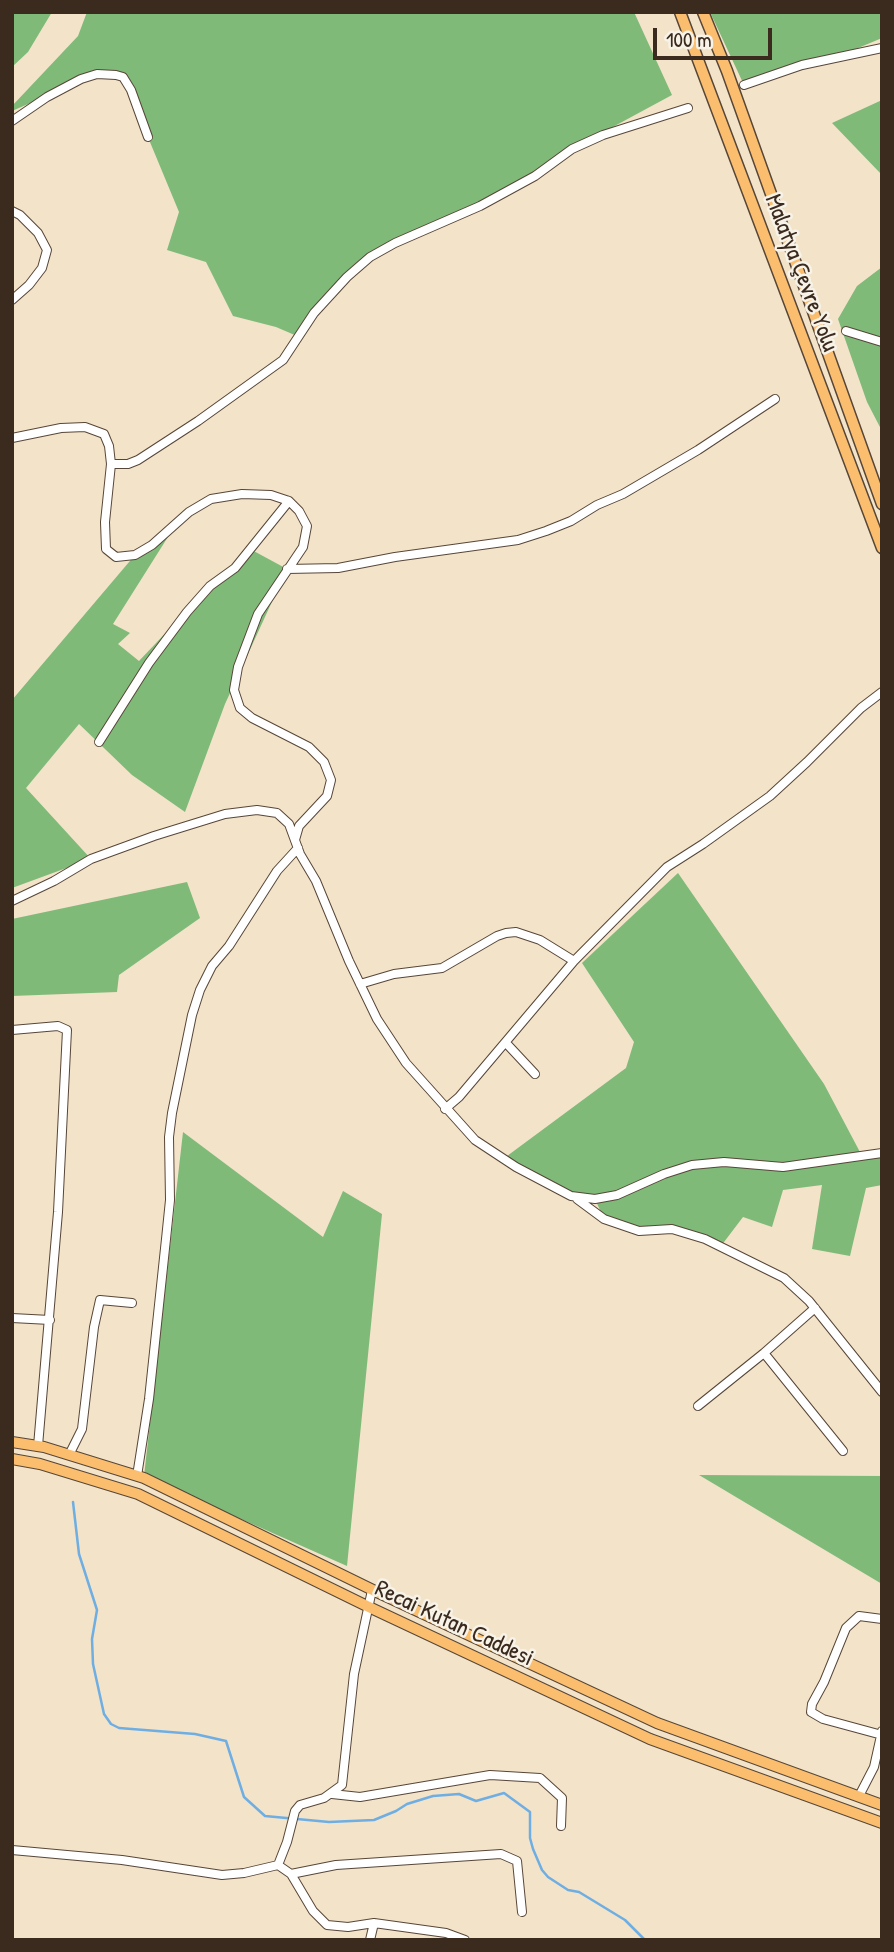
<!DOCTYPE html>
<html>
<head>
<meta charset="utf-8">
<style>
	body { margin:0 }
	#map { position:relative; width:894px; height:1952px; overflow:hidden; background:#f3e3c9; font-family:"Patrick Hand",sans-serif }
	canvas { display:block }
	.frame { position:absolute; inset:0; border:14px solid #3b2a1e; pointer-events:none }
	.scale { position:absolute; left:653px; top:28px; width:119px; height:32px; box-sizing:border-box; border:4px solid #3b2a1e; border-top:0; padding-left:9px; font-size:21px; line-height:24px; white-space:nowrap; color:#3b2a1e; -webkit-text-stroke:5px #f7f3e8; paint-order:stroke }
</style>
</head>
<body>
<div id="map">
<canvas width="894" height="1952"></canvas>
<div class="frame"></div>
<div class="scale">100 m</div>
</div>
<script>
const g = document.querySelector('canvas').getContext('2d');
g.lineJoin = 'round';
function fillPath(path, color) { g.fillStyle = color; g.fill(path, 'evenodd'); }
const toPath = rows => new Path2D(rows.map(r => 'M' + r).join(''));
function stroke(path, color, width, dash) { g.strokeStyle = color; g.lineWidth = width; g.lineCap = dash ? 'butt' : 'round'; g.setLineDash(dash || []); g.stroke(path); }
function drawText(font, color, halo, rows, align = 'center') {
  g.font = font + ' "Patrick Hand",sans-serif'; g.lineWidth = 5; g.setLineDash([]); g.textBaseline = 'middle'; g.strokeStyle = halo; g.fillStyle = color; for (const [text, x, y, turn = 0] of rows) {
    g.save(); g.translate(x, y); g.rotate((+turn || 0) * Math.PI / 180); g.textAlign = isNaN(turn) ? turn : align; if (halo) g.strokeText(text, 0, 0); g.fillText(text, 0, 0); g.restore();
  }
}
fillPath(toPath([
	[12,12,52,12,28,52,12,67],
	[87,12,634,12,672,95,572,149,535,176,370,257,297,336,276,327,233,316,206,262,167,250,179,212,123,77,97,74,12,111,12,106,78,36],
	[710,12,882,12,882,38,839,56,744,85],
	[882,100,882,175,832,123],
	[882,267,882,431,867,402,838,319,857,286],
	[178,521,113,624,130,633,118,644,139,661,210,586,250,549,287,569,225,704,185,812,132,775,79,724,26,788,91,859,12,888,12,700,135,555],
	[678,873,824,1084,861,1154,882,1153,882,1185,866,1188,850,1256,812,1249,822,1185,783,1190,772,1227,743,1217,721,1246,672,1229,639,1231,604,1219,595,1199,571,1196,503,1159,626,1068,634,1042,582,963],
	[187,882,200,918,119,975,117,992,12,996,12,919],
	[183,1132,323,1237,343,1191,382,1214,347,1566,144,1476],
	[699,1475,882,1476,882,1584,840,1559]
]), '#7fba79');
stroke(toPath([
	[73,1502,79,1554,97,1610,92,1639,93,1664,104,1714,111,1724,119,1728,195,1734,226,1741,244,1797,265,1816,329,1822,374,1820,396,1811,407,1804,433,1796,459,1794,476,1801,504,1793,530,1812,530,1838,533,1849,542,1870,548,1877,568,1890,579,1892,625,1920,645,1940]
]), '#6faee2', 2.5);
const minor = toPath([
	[744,85,802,65,882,48],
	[12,121,47,97,81,79,97,74,116,75,123,77,131,90,148,137],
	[12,211,20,215,38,233,47,250,42,268,29,285,12,300],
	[846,331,882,342],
	[12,438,61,428,85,427,104,434,109,446,111,464,105,522,106,549,116,557,135,555,152,545,189,512,211,499,242,494,271,495,289,501,299,511,307,526,303,547,258,614,238,667,234,690,240,708,252,718,309,747,324,762,331,780,327,796,299,826,295,840],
	[111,464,128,464,138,460,198,421,283,360,314,313,347,277,370,257,395,243,480,206,535,176,572,149,603,135,688,108],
	[287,569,338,568,395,557,518,540,546,531,571,521,597,505,623,494,698,450,775,399],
	[99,742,149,663,187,612,210,586,235,568,289,501],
	[12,901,54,881,91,859,154,836,225,814,257,810,277,813,289,824,300,854,316,881,349,961,377,1019,406,1063,475,1140,516,1167,571,1196,595,1199,617,1195,664,1174,692,1165,724,1162,783,1167,882,1153],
	[360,984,394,974,442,968,497,936,506,933,516,932,540,940,574,961,667,867,703,844,770,796,807,762,861,708,882,692],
	[12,1030,58,1026,67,1030,58,1212,38,1446],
	[506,1043,535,1074],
	[445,1109,459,1097,574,961],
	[577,1199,604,1219,639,1231,672,1229,705,1239,784,1278,809,1301,882,1392],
	[12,1318,50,1320],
	[764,1353,843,1451],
	[698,1406,764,1353,815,1308],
	[69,1455,82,1429,94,1327,100,1300,132,1303],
	[137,1476,149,1399,166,1239,170,1200,169,1137,172,1113,192,1015,200,990,212,966,229,946,277,871,298,848],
	[882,1619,859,1616,846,1628,824,1682,812,1704,811,1712,823,1719,882,1735],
	[332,1794,360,1797,490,1775,540,1778,562,1798,561,1826],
	[859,1796,874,1767,882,1731],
	[12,1850,122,1860,222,1875,244,1873,278,1865,287,1842,295,1811,300,1805,324,1798,342,1785,354,1674,372,1590],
	[278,1865,291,1874,313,1911,327,1925,348,1927,374,1923,446,1933,465,1940],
	[291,1874,336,1865,501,1854,517,1861,522,1912],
	[370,1940,374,1923]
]);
const major = toPath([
	[12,1442,44,1447,144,1478,379,1593,657,1723,882,1805],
	[12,1459,40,1464,138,1494,371,1608,650,1739,882,1823]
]);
const highway = toPath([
	[680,12,882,548],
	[703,12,727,71,882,504]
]);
stroke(minor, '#574638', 10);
stroke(major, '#574638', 12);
stroke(highway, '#574638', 13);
stroke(minor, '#fff', 8);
stroke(major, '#fabe6e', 10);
stroke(highway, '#fabe6e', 10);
drawText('24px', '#3b2a1e', '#f7f3e8', [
	["Malatya Çevre Yolu",801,273,69],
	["Recai Kutan Caddesi",454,1624,25]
]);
</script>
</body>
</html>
